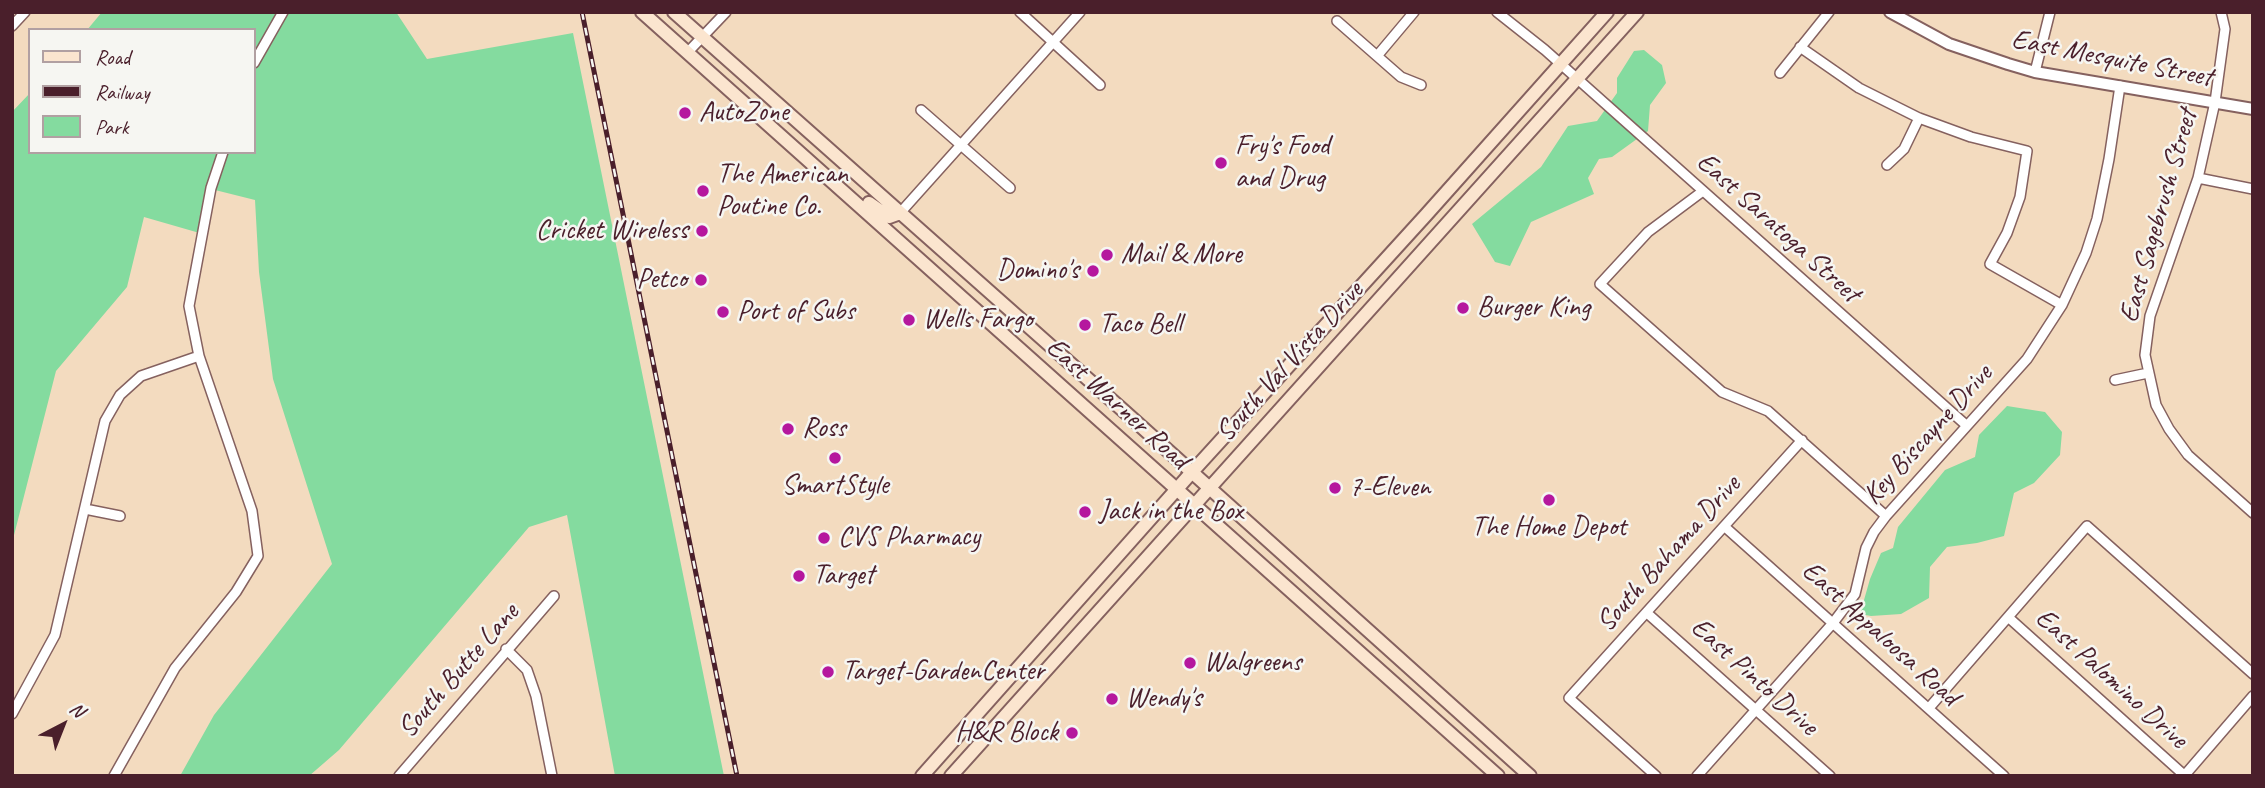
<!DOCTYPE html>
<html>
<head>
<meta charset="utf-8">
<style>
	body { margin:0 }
	#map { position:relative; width:2265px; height:788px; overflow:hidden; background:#f3dbbf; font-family:Caveat,sans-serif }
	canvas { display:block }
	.frame { position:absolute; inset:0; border:14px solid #4a1f2b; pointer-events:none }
	.legend { position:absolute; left:28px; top:28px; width:228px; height:126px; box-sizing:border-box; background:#f6f6f2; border:2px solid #b1a0a2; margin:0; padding:9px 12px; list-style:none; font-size:21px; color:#4a1f2b }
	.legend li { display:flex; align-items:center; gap:14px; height:35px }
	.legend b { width:35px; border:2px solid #b1a0a2 }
	.north { position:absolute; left:28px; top:690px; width:70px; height:70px; -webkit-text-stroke:5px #f6f6f2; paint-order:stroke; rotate:42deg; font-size:19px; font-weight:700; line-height:28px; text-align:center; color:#4a1f2b }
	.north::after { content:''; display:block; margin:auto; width:24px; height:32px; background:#4a1f2b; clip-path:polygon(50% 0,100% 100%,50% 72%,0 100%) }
</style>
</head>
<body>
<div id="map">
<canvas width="2265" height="788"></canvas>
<div class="frame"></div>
<ul class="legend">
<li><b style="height:9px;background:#fbe5cf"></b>Road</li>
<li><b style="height:9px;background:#4a1f2b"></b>Railway</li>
<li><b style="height:19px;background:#84db9f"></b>Park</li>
</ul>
<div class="north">N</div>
</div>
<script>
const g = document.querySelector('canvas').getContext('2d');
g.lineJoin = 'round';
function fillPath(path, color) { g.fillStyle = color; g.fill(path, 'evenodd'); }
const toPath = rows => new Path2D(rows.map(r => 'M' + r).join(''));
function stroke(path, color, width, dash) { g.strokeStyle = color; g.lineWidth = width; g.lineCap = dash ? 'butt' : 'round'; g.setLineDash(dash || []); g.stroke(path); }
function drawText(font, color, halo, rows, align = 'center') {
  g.font = font + ' Caveat,sans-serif'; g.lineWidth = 5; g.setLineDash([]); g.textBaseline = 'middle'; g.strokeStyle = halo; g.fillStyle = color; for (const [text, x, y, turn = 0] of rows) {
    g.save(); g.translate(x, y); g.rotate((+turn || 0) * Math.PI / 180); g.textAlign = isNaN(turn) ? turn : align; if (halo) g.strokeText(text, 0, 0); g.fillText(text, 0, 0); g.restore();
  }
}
fillPath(toPath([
	[102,12,396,12,427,59,573,33,724,776,615,776,567,515,529,527,339,750,309,776,180,776,214,715,332,564,273,379,259,272,255,200,211,189,203,234,144,217,127,287,56,371,12,543,12,112,30,93,30,152,254,152,254,30,87,30],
	[1644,50,1662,65,1666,83,1650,105,1648,131,1612,157,1599,159,1588,178,1594,194,1531,222,1510,266,1495,262,1472,224,1541,167,1568,126,1597,121,1617,93,1617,78,1634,51],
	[2007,406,2045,412,2062,432,2060,455,2034,483,2014,493,2004,536,1977,543,1947,547,1930,567,1929,598,1901,614,1871,616,1860,614,1870,579,1881,553,1893,548,1898,527,1945,470,1975,457,1979,435]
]), '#84db9f');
const minor = toPath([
	[1020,12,1100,85],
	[1497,12,1545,50,1966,425],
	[2221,12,2225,29,2215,102,2198,178,2150,316,2145,355,2156,405,2169,429,2188,455,2253,513],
	[1337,21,1401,77,1421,85],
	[12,26,25,12],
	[1800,47,1859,88,1919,118,1971,137,2027,151,2020,197,2007,233,1990,264,2062,305],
	[687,53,726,12],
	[1377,56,1414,12],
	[254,63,283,12],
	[2035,72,2050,12],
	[1780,73,1829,12],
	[921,110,1010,188],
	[1887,165,1904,149,1919,118],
	[2198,178,2253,189],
	[1703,191,1648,232,1600,284,1722,392,1768,411,1886,516],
	[900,213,1080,12],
	[2115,380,2148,373],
	[85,509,120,516],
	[1725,527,2004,776],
	[1647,613,1830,776],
	[2008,617,2184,775],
	[506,649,527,670,536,696,552,776],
	[1929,708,2087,526,2253,674],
	[12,714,55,635,105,421,120,395,141,376,199,356],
	[114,776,175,668,236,592,258,556,252,511,199,356,189,306,211,188,223,152],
	[399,776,554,596],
	[1656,776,1569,698,1802,440],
	[1697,776,1833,623,1855,594,1866,548,1874,532,1886,516,2027,359,2062,305,2086,253,2097,219,2109,159,2120,86],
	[2184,776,2253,696]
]);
const tertiary = toPath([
	[1890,12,1949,44,2008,64,2035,72,2253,109]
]);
const secondary = toPath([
	[642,12,1498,776],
	[674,12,1125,412,1530,776],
	[869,203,889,217,900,213],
	[922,776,1192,472,1426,215,1607,12],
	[951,776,1637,12]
]);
stroke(minor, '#85615f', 12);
stroke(tertiary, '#85615f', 14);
stroke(secondary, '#85615f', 16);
stroke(minor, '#fff', 9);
stroke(tertiary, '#fff', 10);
stroke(secondary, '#fbe5cf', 12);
const rail = toPath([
	[582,12,737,776]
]);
stroke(rail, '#4a1f2b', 5);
stroke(rail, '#f6f6f2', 2.5, [8]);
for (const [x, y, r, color] of [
	[685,113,7,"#b5179e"],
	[1221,163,7,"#b5179e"],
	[703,191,7,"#b5179e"],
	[702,231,7,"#b5179e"],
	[1107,255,7,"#b5179e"],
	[1093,271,7,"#b5179e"],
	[701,280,7,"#b5179e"],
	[1463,308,7,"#b5179e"],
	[723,312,7,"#b5179e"],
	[909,320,7,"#b5179e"],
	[1085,325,7,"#b5179e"],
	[788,429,7,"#b5179e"],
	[835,458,7,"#b5179e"],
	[1335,488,7,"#b5179e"],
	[1549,500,7,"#b5179e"],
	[1085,512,7,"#b5179e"],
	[824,538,7,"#b5179e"],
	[799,576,7,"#b5179e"],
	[1190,663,7,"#b5179e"],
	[828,672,7,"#b5179e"],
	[1112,699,7,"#b5179e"],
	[1072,733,7,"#b5179e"]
]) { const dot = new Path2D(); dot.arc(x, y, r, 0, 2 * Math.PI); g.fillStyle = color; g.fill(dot); stroke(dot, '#f6f6f2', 2.5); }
drawText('28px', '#4a1f2b', '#f6f6f2', [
	["East Mesquite Street",2112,59,11],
	["East Sagebrush Street",2159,216,-74],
	["East Saratoga Street",1778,228,42],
	["South Val Vista Drive",1290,362,-48],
	["East Warner Road",1117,404,42],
	["Key Biscayne Drive",1928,435,-48],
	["South Bahama Drive",1669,554,-48],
	["East Appaloosa Road",1880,634,42],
	["South Butte Lane",459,671,-49],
	["East Pinto Drive",1754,677,42],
	["East Palomino Drive",2111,679,42]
]);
drawText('28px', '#4a1f2b', '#f6f6f2', [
	["AutoZone",699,113],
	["Fry's Food",1235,147],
	["and Drug",1235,179],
	["The American",717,175],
	["Poutine Co.",717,207],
	["Cricket Wireless",688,231,"right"],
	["Mail & More",1121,255],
	["Domino's",1079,271,"right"],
	["Petco",687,280,"right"],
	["Burger King",1477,308],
	["Port of Subs",737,312],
	["Wells Fargo",923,320],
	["Taco Bell",1099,325],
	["Ross",802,429],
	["SmartStyle",835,486,"center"],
	["7-Eleven",1349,488],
	["Jack in the Box",1099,512],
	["The Home Depot",1549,528,"center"],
	["CVS Pharmacy",838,538],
	["Target",813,576],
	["Walgreens",1204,663],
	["Target-GardenCenter",842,672],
	["Wendy's",1126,699],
	["H&R Block",1058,733,"right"]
], 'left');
</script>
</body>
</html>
